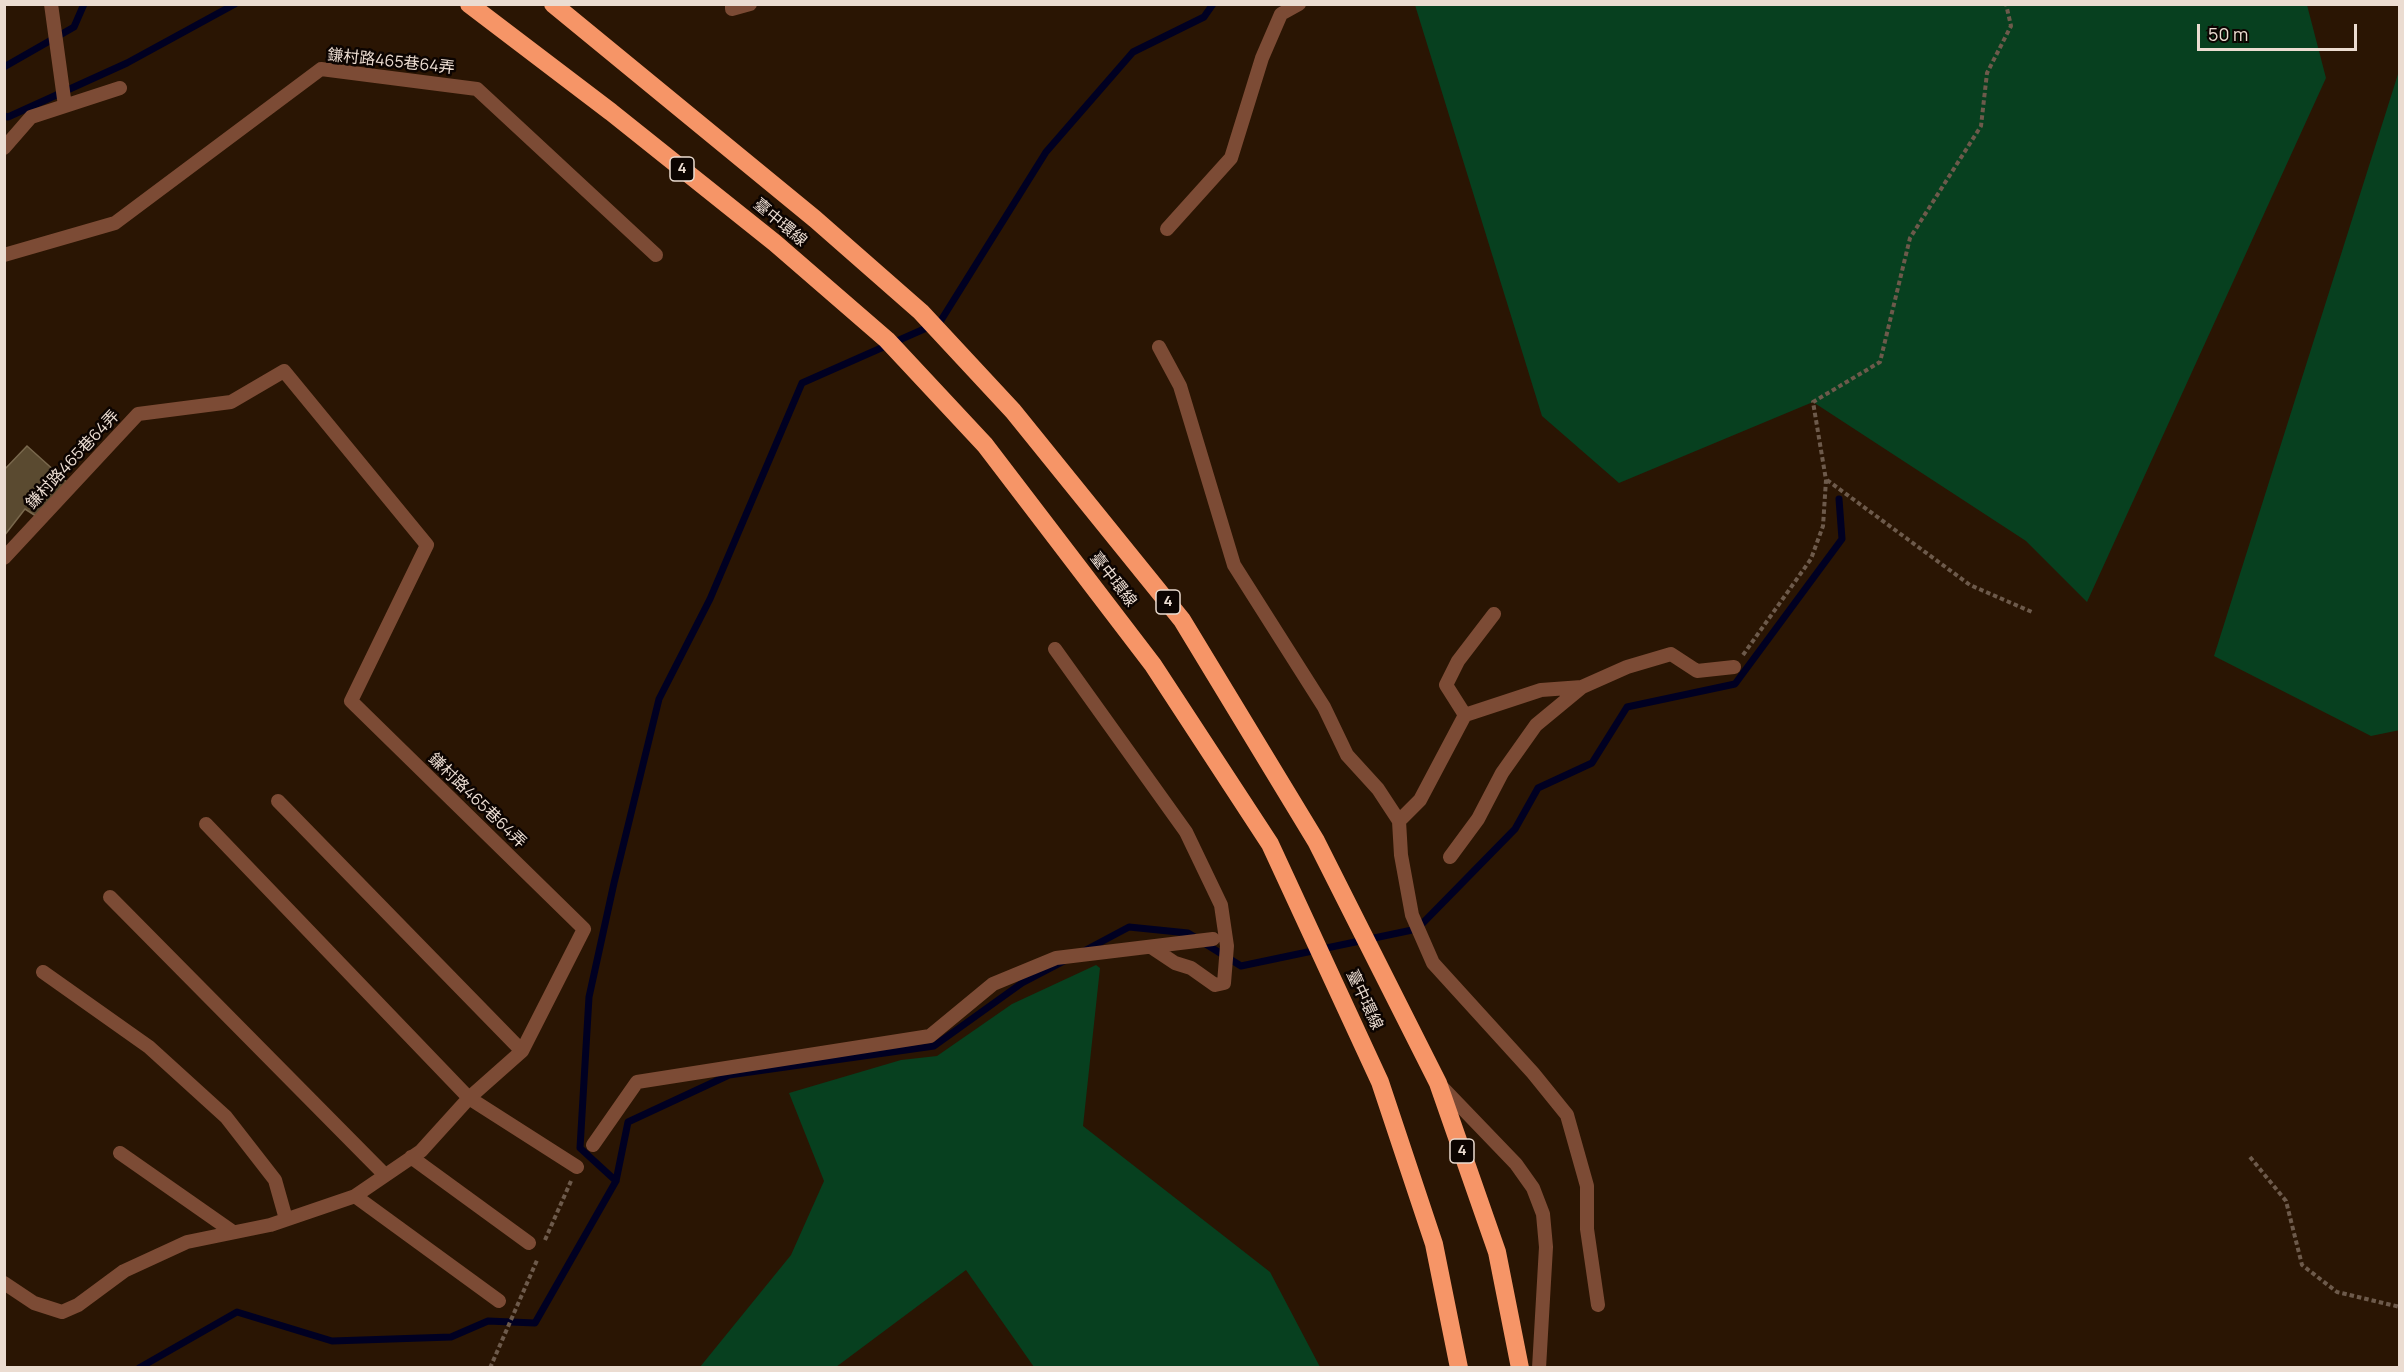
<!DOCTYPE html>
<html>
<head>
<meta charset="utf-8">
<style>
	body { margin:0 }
	#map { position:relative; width:2404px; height:1372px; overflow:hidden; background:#2a1503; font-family:Manrope,sans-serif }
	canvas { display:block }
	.frame { position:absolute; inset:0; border:6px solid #ebdcd1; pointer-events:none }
	.scale { position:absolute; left:2197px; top:24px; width:160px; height:27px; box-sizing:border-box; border:3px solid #ebdcd1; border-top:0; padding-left:8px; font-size:18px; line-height:21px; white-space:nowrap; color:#ebdcd1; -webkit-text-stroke:4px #0c0401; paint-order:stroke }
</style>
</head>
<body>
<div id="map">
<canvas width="2404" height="1372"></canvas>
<div class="frame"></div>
<div class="scale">50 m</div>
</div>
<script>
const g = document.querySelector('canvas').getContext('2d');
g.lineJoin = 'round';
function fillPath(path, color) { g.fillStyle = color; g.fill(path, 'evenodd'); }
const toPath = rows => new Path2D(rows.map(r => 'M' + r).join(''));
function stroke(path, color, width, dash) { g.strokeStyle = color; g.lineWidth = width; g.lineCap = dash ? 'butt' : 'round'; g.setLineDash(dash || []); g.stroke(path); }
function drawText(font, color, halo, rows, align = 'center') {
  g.font = font + ' Manrope,"Noto Sans TC",sans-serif'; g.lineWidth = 5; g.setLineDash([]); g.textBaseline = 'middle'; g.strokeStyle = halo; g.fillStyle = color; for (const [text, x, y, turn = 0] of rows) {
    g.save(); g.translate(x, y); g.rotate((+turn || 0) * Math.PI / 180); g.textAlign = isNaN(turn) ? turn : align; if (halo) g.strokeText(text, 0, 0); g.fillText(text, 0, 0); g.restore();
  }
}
fillPath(toPath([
	[1415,5,2307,5,2326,78,2087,602,2026,541,1813,402,1619,483,1542,416],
	[2399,71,2400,730,2371,736,2214,656],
	[1096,965,1100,968,1083,1126,1270,1272,1320,1367,1034,1367,966,1270,836,1367,700,1367,791,1255,824,1181,789,1093,901,1060,937,1056,1012,1004]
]), '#07401f');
stroke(toPath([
	[4,67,74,27,84,4],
	[4,116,8,117,127,63,235,4],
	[1084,951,1129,927,1188,933,1241,966,1417,929,1515,829,1538,788,1592,763,1627,707,1735,684,1842,539,1839,499],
	[616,1181,580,1148,589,997,614,883,659,699,710,599,802,383,940,322,1046,152,1133,52,1204,17,1213,4],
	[139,1368,237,1312,332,1341,451,1337,488,1321,535,1323,616,1181,628,1122,729,1075,934,1046,1022,983,1066,960]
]), '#002', 7);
const building = toPath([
	[27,446,67,482,39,518,25,509,4,536,4,470,27,446]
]);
fillPath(building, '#5a4a30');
stroke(building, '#79684d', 1.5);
stroke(toPath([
	[1827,480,1970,585,2032,612],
	[1743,655,1811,559,1823,526,1826,480,1813,402,1880,362,1910,238,1981,126,1987,73,2011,26,2006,4],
	[2250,1157,2286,1201,2302,1265,2337,1292,2400,1307],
	[545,1240,571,1181],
	[490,1368,538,1258]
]), '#6d5a4b', 4, [4.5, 3]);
stroke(toPath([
	[51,4,65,106],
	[732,4,732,9,750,4],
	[4,148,31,117,120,88],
	[1167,229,1231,158,1262,58,1281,14,1299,4],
	[4,255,115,223,321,69,477,89,656,255],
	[1159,347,1180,386,1234,565,1324,707,1347,755,1378,789,1399,821,1401,855,1412,915,1433,963,1533,1073,1567,1115,1587,1186,1587,1229,1598,1305],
	[4,558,138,414,231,402,284,371,427,545,351,701,584,929,522,1051,469,1098,421,1151,355,1196,270,1225,187,1242,124,1271,78,1305,62,1312,34,1303,4,1283],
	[1055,649,1186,832,1221,905,1227,946,1224,983,1215,985,1191,968,1175,963,1151,947],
	[1465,715,1446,685,1458,661,1494,614],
	[278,801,522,1051],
	[1399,821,1420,800,1465,715,1541,690,1582,687],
	[206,824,469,1098,577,1167],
	[1450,857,1478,819,1502,773,1536,725,1582,687,1627,667,1671,654,1697,671,1734,667],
	[110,897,385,1175],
	[43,972,149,1047,226,1117,275,1180,286,1219],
	[1441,1086,1516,1164,1533,1188,1543,1214,1546,1247,1539,1368],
	[593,1145,637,1082,930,1036,993,984,1056,958,1213,939],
	[120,1153,233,1232],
	[411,1157,529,1243],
	[355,1196,499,1301]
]), '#7c4b35', 14);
stroke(toPath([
	[469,4,611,112,775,243,887,340,985,445,1153,665,1270,844,1380,1082,1434,1244,1459,1368],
	[553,4,815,219,921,312,1013,411,1182,620,1316,841,1438,1083,1497,1252,1520,1368]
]), '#f69567', 18);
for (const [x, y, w] of [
	[682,169,24],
	[1168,602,24],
	[1462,1151,24]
]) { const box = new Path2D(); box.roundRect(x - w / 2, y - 12, w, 24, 4.5); g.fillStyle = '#0c0401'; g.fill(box); stroke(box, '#ebdcd1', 1.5); }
drawText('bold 15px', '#ebdcd1', null, [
	["4",682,169],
	["4",1168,602],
	["4",1462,1151]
]);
drawText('16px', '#ebdcd1', '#0c0401', [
	["鎌村路465巷64弄",391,62,6],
	["臺中環線",780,223,40],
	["鎌村路465巷64弄",73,460,-47],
	["臺中環線",1113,580,52],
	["鎌村路465巷64弄",477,801,44],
	["臺中環線",1364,1000,65]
]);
</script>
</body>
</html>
